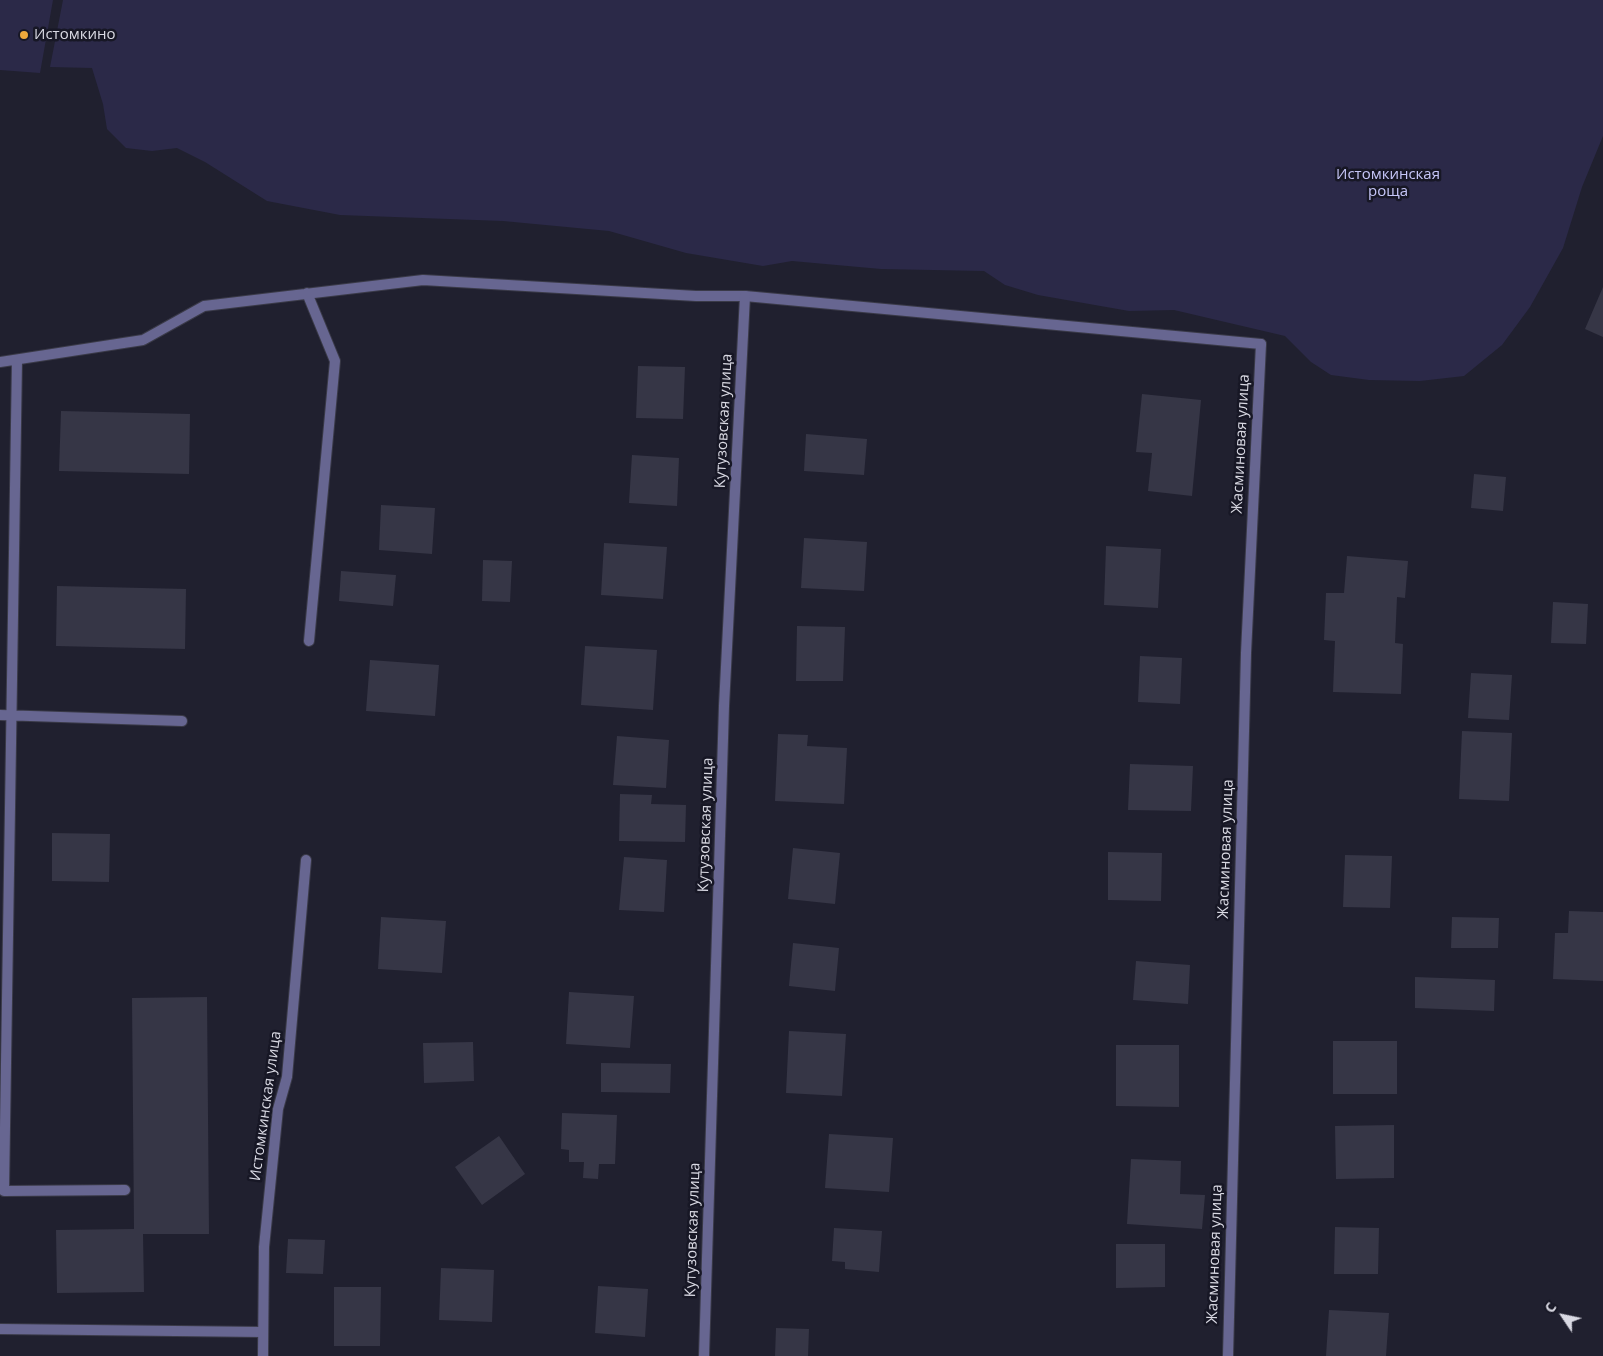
<!DOCTYPE html>
<html>
<head>
<meta charset="utf-8">
<style>
	body { margin:0 }
	#map { position:relative; width:1603px; height:1356px; overflow:hidden; background:#20202f; font-family:"Open Sans",sans-serif }
	canvas { display:block }
	.north { position:absolute; left:1538px; top:1291px; width:50px; height:50px; -webkit-text-stroke:4px #171725; paint-order:stroke; rotate:304deg; font-size:14px; font-weight:700; line-height:20px; text-align:center; color:#d9d9e3 }
	.north::after { content:''; display:block; margin:auto; width:18px; height:22px; background:#d9d9e3; clip-path:polygon(50% 0,100% 100%,50% 72%,0 100%) }
</style>
</head>
<body>
<div id="map">
<canvas width="1603" height="1356"></canvas>
<div class="north">С</div>
</div>
<script>
const g = document.querySelector('canvas').getContext('2d');
g.lineJoin = 'round';
function fillPath(path, color) { g.fillStyle = color; g.fill(path, 'evenodd'); }
const toPath = rows => new Path2D(rows.map(r => 'M' + r).join(''));
function stroke(path, color, width, dash) { g.strokeStyle = color; g.lineWidth = width; g.lineCap = dash ? 'butt' : 'round'; g.setLineDash(dash || []); g.stroke(path); }
function drawText(font, color, halo, rows, align = 'center') {
  g.font = font + ' "Open Sans",sans-serif'; g.lineWidth = 5; g.setLineDash([]); g.textBaseline = 'middle'; g.strokeStyle = halo; g.fillStyle = color; for (const [text, x, y, turn = 0] of rows) {
    g.save(); g.translate(x, y); g.rotate((+turn || 0) * Math.PI / 180); g.textAlign = isNaN(turn) ? turn : align; if (halo) g.strokeText(text, 0, 0); g.fillText(text, 0, 0); g.restore();
  }
}
fillPath(toPath([
	[0,0,53,0,40,73,0,70],
	[63,0,1603,0,1603,136,1582,187,1563,248,1530,307,1502,345,1464,376,1420,381,1369,380,1331,375,1311,362,1285,336,1174,310,1129,311,1038,295,1005,285,984,271,881,269,792,261,763,266,686,253,609,231,503,221,340,215,267,201,205,162,177,148,152,151,126,148,107,129,103,104,92,68,50,67]
]), '#2b2948');
fillPath(toPath([
	[1603,287,1603,337,1585,329],
	[638,366,685,367,683,419,636,418],
	[1142,394,1201,400,1192,496,1148,491,1152,453,1136,452],
	[61,411,190,414,189,474,59,471],
	[806,434,867,439,864,475,804,471],
	[632,455,679,458,677,506,629,503],
	[1474,474,1506,477,1503,511,1471,508],
	[381,505,435,508,432,554,379,550],
	[804,538,867,542,864,591,801,588],
	[604,543,667,547,663,599,601,595],
	[1106,546,1161,549,1158,608,1104,605],
	[1347,556,1408,561,1405,598,1397,597,1395,643,1403,644,1401,694,1333,692,1335,641,1324,640,1326,593,1344,593],
	[483,560,512,561,510,602,482,601],
	[341,571,396,575,393,606,339,601],
	[57,586,186,589,185,649,56,646],
	[1553,602,1588,604,1586,644,1551,643],
	[797,626,845,627,843,681,796,681],
	[585,646,657,650,653,710,581,705],
	[1140,656,1182,658,1180,704,1138,702],
	[370,660,439,665,435,716,366,711],
	[1471,673,1512,675,1509,720,1468,718],
	[1462,731,1512,733,1509,801,1459,799],
	[778,734,808,735,807,746,847,748,844,804,775,801],
	[617,736,669,740,666,788,613,785],
	[1130,764,1193,766,1191,811,1128,810],
	[620,794,652,795,651,804,686,805,685,842,619,841],
	[52,833,110,834,109,882,52,881],
	[793,848,840,853,835,904,788,899],
	[1108,852,1162,853,1161,901,1108,900],
	[1345,855,1392,856,1390,908,1343,907],
	[624,857,667,860,664,912,619,910],
	[1569,911,1603,912,1603,981,1553,979,1555,933,1568,933],
	[381,917,446,921,442,973,378,969],
	[1452,917,1499,918,1498,948,1451,948],
	[793,943,839,948,835,991,789,986],
	[1136,961,1190,965,1188,1004,1133,1000],
	[1415,977,1495,980,1494,1011,1415,1008],
	[569,992,634,996,630,1048,566,1044],
	[207,997,209,1234,143,1234,144,1292,57,1293,56,1230,134,1229,132,998],
	[789,1031,846,1034,842,1096,786,1093],
	[1333,1041,1397,1041,1397,1094,1333,1094],
	[473,1042,474,1081,424,1083,423,1043],
	[1116,1045,1179,1045,1179,1107,1116,1106],
	[601,1063,671,1064,670,1093,601,1092],
	[562,1113,617,1115,615,1164,599,1164,598,1179,583,1178,584,1162,569,1162,569,1150,561,1149],
	[1394,1125,1394,1178,1336,1179,1335,1126],
	[829,1134,893,1138,889,1192,825,1188],
	[499,1136,525,1174,482,1205,455,1167],
	[1131,1159,1181,1161,1180,1194,1205,1195,1202,1229,1127,1224],
	[1335,1227,1379,1228,1378,1274,1334,1274],
	[834,1228,882,1231,879,1272,845,1269,845,1262,832,1261],
	[288,1239,325,1240,323,1274,286,1273],
	[1116,1244,1165,1244,1165,1287,1116,1288],
	[441,1268,494,1270,492,1322,439,1320],
	[598,1286,648,1289,645,1337,595,1333],
	[334,1287,381,1287,380,1346,334,1346],
	[1329,1310,1389,1313,1386,1356,1326,1356],
	[776,1328,809,1329,808,1356,775,1356]
]), '#363646');
const lane = toPath([
	[307,293,335,361,309,641],
	[17,360,4,1191,125,1190],
	[0,362,143,340,204,306,423,280,696,296,745,296,1261,344],
	[0,715,182,721],
	[0,1329,263,1332]
]);
const street = toPath([
	[263,1356,264,1247,278,1109,287,1077,306,860],
	[704,1356,724,706,745,296],
	[1228,1356,1246,653,1261,344]
]);
stroke(lane, '#3a3a48', 12);
stroke(street, '#3a3a48', 12);
stroke(lane, '#676691', 10);
stroke(street, '#676691', 10);
for (const [x, y, r, color] of [
	[24,35,5,"#eda83b"]
]) { const dot = new Path2D(); dot.arc(x, y, r, 0, 2 * Math.PI); g.fillStyle = color; g.fill(dot); stroke(dot, '#171725', 2); }
drawText('15px', '#d9d9e3', '#171725', [
	["Истомкино",34,35]
], 'left');
drawText('15px', '#c6c6f8', '#171725', [
	["Истомкинская",1388,175],
	["роща",1388,192]
]);
drawText('15px', '#d9d9e3', '#171725', [
	["Кутузовская улица",724,421,-87],
	["Жасминовая улица",1241,444,-87],
	["Кутузовская улица",706,825,-88],
	["Жасминовая улица",1226,849,-88],
	["Истомкинская улица",266,1106,-82],
	["Кутузовская улица",693,1230,-88],
	["Жасминовая улица",1215,1254,-88]
]);
</script>
</body>
</html>
